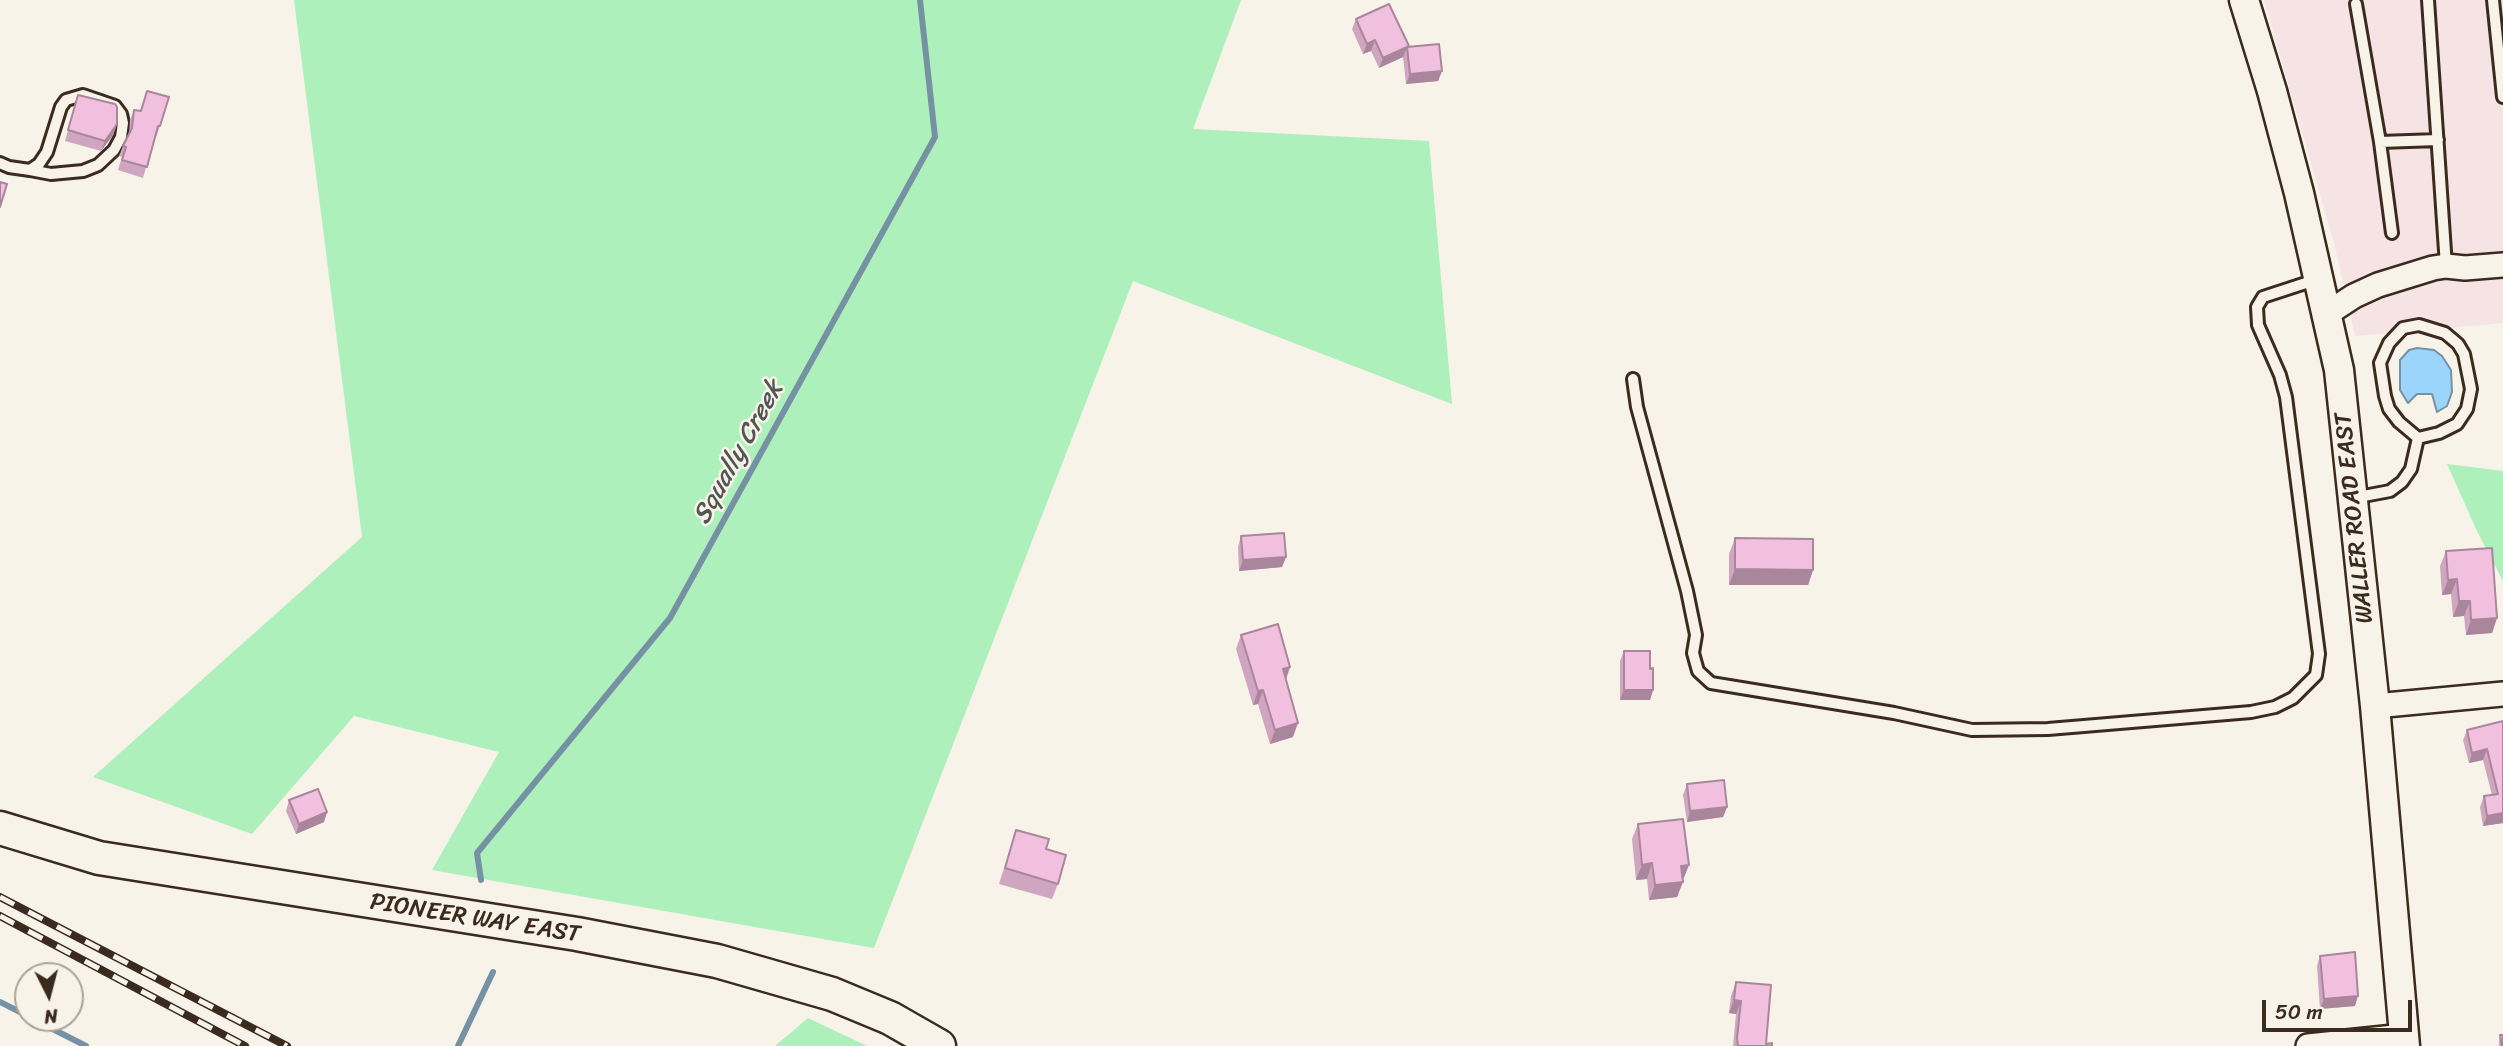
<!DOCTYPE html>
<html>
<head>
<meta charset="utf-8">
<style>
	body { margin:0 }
	#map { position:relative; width:2503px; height:1046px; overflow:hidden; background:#f7f3e8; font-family:Sriracha,sans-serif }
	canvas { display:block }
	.north { position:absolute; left:14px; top:962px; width:70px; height:70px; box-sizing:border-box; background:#f7f3e8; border:2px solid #aca397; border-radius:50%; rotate:174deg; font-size:19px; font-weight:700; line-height:28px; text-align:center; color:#3b2a1e }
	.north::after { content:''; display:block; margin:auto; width:24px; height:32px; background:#3b2a1e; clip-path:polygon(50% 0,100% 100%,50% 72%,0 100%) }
	.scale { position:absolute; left:2262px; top:1000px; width:150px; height:32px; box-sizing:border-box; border:4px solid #3b2a1e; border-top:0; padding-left:9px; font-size:21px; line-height:24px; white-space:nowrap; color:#3b2a1e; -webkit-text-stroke:5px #f7f3e8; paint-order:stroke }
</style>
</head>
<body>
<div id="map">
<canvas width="2503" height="1046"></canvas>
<div class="north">N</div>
<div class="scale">50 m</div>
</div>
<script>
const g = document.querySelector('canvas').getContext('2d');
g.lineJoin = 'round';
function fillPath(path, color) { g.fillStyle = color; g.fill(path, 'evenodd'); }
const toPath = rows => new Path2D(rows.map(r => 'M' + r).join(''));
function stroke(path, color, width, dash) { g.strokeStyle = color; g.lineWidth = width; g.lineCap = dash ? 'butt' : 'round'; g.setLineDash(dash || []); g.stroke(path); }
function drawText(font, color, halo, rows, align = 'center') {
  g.font = font + ' Sriracha,sans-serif'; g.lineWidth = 5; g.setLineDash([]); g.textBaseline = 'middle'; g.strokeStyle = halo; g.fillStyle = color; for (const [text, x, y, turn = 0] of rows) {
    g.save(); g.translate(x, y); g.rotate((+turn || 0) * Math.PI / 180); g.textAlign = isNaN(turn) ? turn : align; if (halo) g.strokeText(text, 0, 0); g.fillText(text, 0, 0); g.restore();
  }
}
fillPath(toPath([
	[2264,0,2503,0,2503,323,2355,336,2334,243]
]), '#f6e4e5');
fillPath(toPath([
	[294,0,1241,0,1193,129,1429,141,1452,404,1133,281,874,948,432,870,499,752,354,716,252,834,93,777,362,537],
	[2447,464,2503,471,2503,581,2477,531],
	[808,1018,867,1046,775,1046]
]), '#adf0bb');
const water = toPath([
	[2417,348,2434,350,2442,356,2451,370,2452,392,2447,406,2437,412,2432,394,2417,394,2408,403,2400,390,2400,360,2409,350,2417,348]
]);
fillPath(water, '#9bd5fb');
stroke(water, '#7591a3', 2);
stroke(toPath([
	[481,880,477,853,670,618,935,137,920,0],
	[0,1002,28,1016],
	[31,1018,86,1046],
	[458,1046,493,972]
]), '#7591a3', 6);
const service = toPath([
	[2428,0,2446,266],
	[2493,0,2503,97],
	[2356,4,2380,142,2392,233],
	[2380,142,2438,140],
	[0,163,9,167,30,170,51,174,83,171,98,165,114,150,121,137,123,123,121,114,115,106,83,95,66,100,61,107,47,152,39,164,30,170],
	[1633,379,1637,407,1687,591,1696,635,1693,653,1698,671,1711,683,1894,713,1972,730,2048,729,2251,712,2275,707,2293,698,2316,675,2319,654,2286,397,2280,375,2258,325,2257,307,2263,297,2318,279],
	[2353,498,2390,491,2402,482,2411,469,2418,438,2399,422,2389,409,2385,396,2380,363,2389,343,2403,328,2419,325,2445,333,2458,344,2464,354,2471,389,2467,409,2457,424,2439,433,2418,438]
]);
const minor = toPath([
	[2328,313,2354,296,2378,285,2433,268,2446,266,2465,268,2503,265],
	[2375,706,2503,694],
	[2308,1046,2404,1036]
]);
const tertiary = toPath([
	[2244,0,2272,91,2299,193,2339,370,2375,706,2405,1046]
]);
const secondary = toPath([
	[0,828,99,858,577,934,717,961,832,994,890,1018,939,1046]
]);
stroke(service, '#3b2a1e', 16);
stroke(minor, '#3b2a1e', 28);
stroke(tertiary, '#3b2a1e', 33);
stroke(secondary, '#3b2a1e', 37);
stroke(service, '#f7f3e8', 10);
stroke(minor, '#f7f3e8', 23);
stroke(tertiary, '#f7f3e8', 28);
stroke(secondary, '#f7f3e8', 32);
const rail = toPath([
	[0,897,287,1046],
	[0,916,245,1046]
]);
stroke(rail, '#3b2a1e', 8);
stroke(rail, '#f7f3e8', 5, [16]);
fillPath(toPath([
	[1356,19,1409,46,1442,71,1438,81,1406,84,1403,57,1379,68,1371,51,1363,54,1352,29],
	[147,91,160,126,156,137,155,136,143,178,118,170,122,157,119,156,123,146,129,134,130,120,134,110,140,111],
	[78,95,117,124,113,135,101,151,65,141],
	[1241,536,1286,557,1282,567,1239,571,1238,547],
	[1735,538,1813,570,1808,585,1729,585,1729,554],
	[2446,551,2497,618,2492,633,2466,635,2464,616,2453,617,2451,594,2442,595,2440,566],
	[1241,635,1290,667,1286,680,1293,737,1270,744,1258,704,1253,705,1236,649],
	[1624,651,1650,669,1653,690,1650,700,1620,700,1620,661],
	[2503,721,2503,823,2483,826,2480,807,2484,796,2492,795,2483,760,2469,763,2463,740,2467,730],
	[1687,784,1727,807,1723,817,1687,822,1683,795],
	[289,800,327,812,324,822,296,834,286,811],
	[1638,824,1683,880,1677,897,1649,900,1647,879,1636,880,1632,839],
	[1016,830,1046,849,1058,884,1052,899,999,884],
	[2320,956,2355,1006,2320,1009,2317,966],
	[1736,982,1766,1044,1772,1046,1733,1046,1736,1014,1729,1013,1731,996],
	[2500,1035,2503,1046,2499,1046,2499,1040]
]), '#d0a5c0');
fillPath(toPath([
	[1375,40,1371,51,1363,54,1367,44],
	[1407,47,1403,57,1379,68,1383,58],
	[1442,71,1438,81,1406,84,1410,74],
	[117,124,113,135,101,151,105,141],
	[1286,557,1282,567,1239,571,1243,560],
	[1735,569,1813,570,1808,585,1729,585],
	[2457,579,2451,594,2442,595,2448,580],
	[2459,601,2470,601,2464,616,2453,617],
	[2497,618,2492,633,2466,635,2471,620],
	[1290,667,1285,681,1283,669],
	[1263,690,1258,704,1253,705,1258,691],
	[1624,690,1653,690,1650,700,1620,700],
	[1298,723,1293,737,1270,744,1275,730],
	[2487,749,2483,760,2469,763,2472,753],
	[1727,807,1723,817,1687,822,1690,811],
	[327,812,324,822,296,834,299,824],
	[2503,813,2503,823,2483,826,2487,816],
	[1652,863,1647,879,1636,880,1642,865],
	[1689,865,1683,880,1675,881,1681,866],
	[1683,882,1677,897,1649,900,1655,885],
	[2358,996,2355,1006,2320,1009,2324,999],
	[1734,1000,1741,1001,1736,1014,1729,1013]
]), '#a9869c');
const building = toPath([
	[1389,4,1409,46,1383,58,1375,40,1367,44,1356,19,1389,4],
	[1439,44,1442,71,1410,74,1407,47,1439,44],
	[147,91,169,97,160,126,158,126,147,167,122,160,126,147,123,146,132,128,134,110,141,111,147,91],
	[78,95,115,104,117,107,117,124,105,141,68,130,78,95],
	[0,182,7,184,0,207,0,182],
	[1284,533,1286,557,1243,560,1241,536,1284,533],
	[1735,538,1813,539,1813,570,1735,569,1735,538],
	[2492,548,2497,618,2471,620,2470,601,2459,601,2457,579,2448,580,2446,551,2492,548],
	[1278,624,1290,667,1283,669,1298,723,1275,730,1263,690,1258,691,1241,635,1278,624],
	[1624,651,1650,651,1650,669,1653,668,1653,690,1624,690,1624,651],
	[2503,721,2503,813,2487,816,2484,796,2498,794,2487,749,2472,753,2467,730,2503,721],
	[1724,780,1727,807,1690,811,1687,784,1724,780],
	[318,789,327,812,299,824,289,800,318,789],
	[1683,819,1689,865,1681,866,1683,882,1655,885,1652,863,1642,865,1638,824,1683,819],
	[1016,830,1049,839,1046,849,1066,855,1058,884,1005,868,1016,830],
	[2355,952,2358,996,2324,999,2320,956,2355,952],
	[1736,982,1771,985,1766,1044,1772,1043,1772,1046,1738,1046,1737,1038,1741,1001,1734,1000,1736,982],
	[2500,1035,2503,1035,2503,1046,2502,1046,2500,1035]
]);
fillPath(building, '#f2c0df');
stroke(building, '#a9869c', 2);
drawText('24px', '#3b2a1e', '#f7f3e8', [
	["WALLER ROAD EAST",2355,518,-96],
	["PIONEER WAY EAST",475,919,9]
]);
drawText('italic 26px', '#535555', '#f7f3e8', [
	["Squally Creek",739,453,-61]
]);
</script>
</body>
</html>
